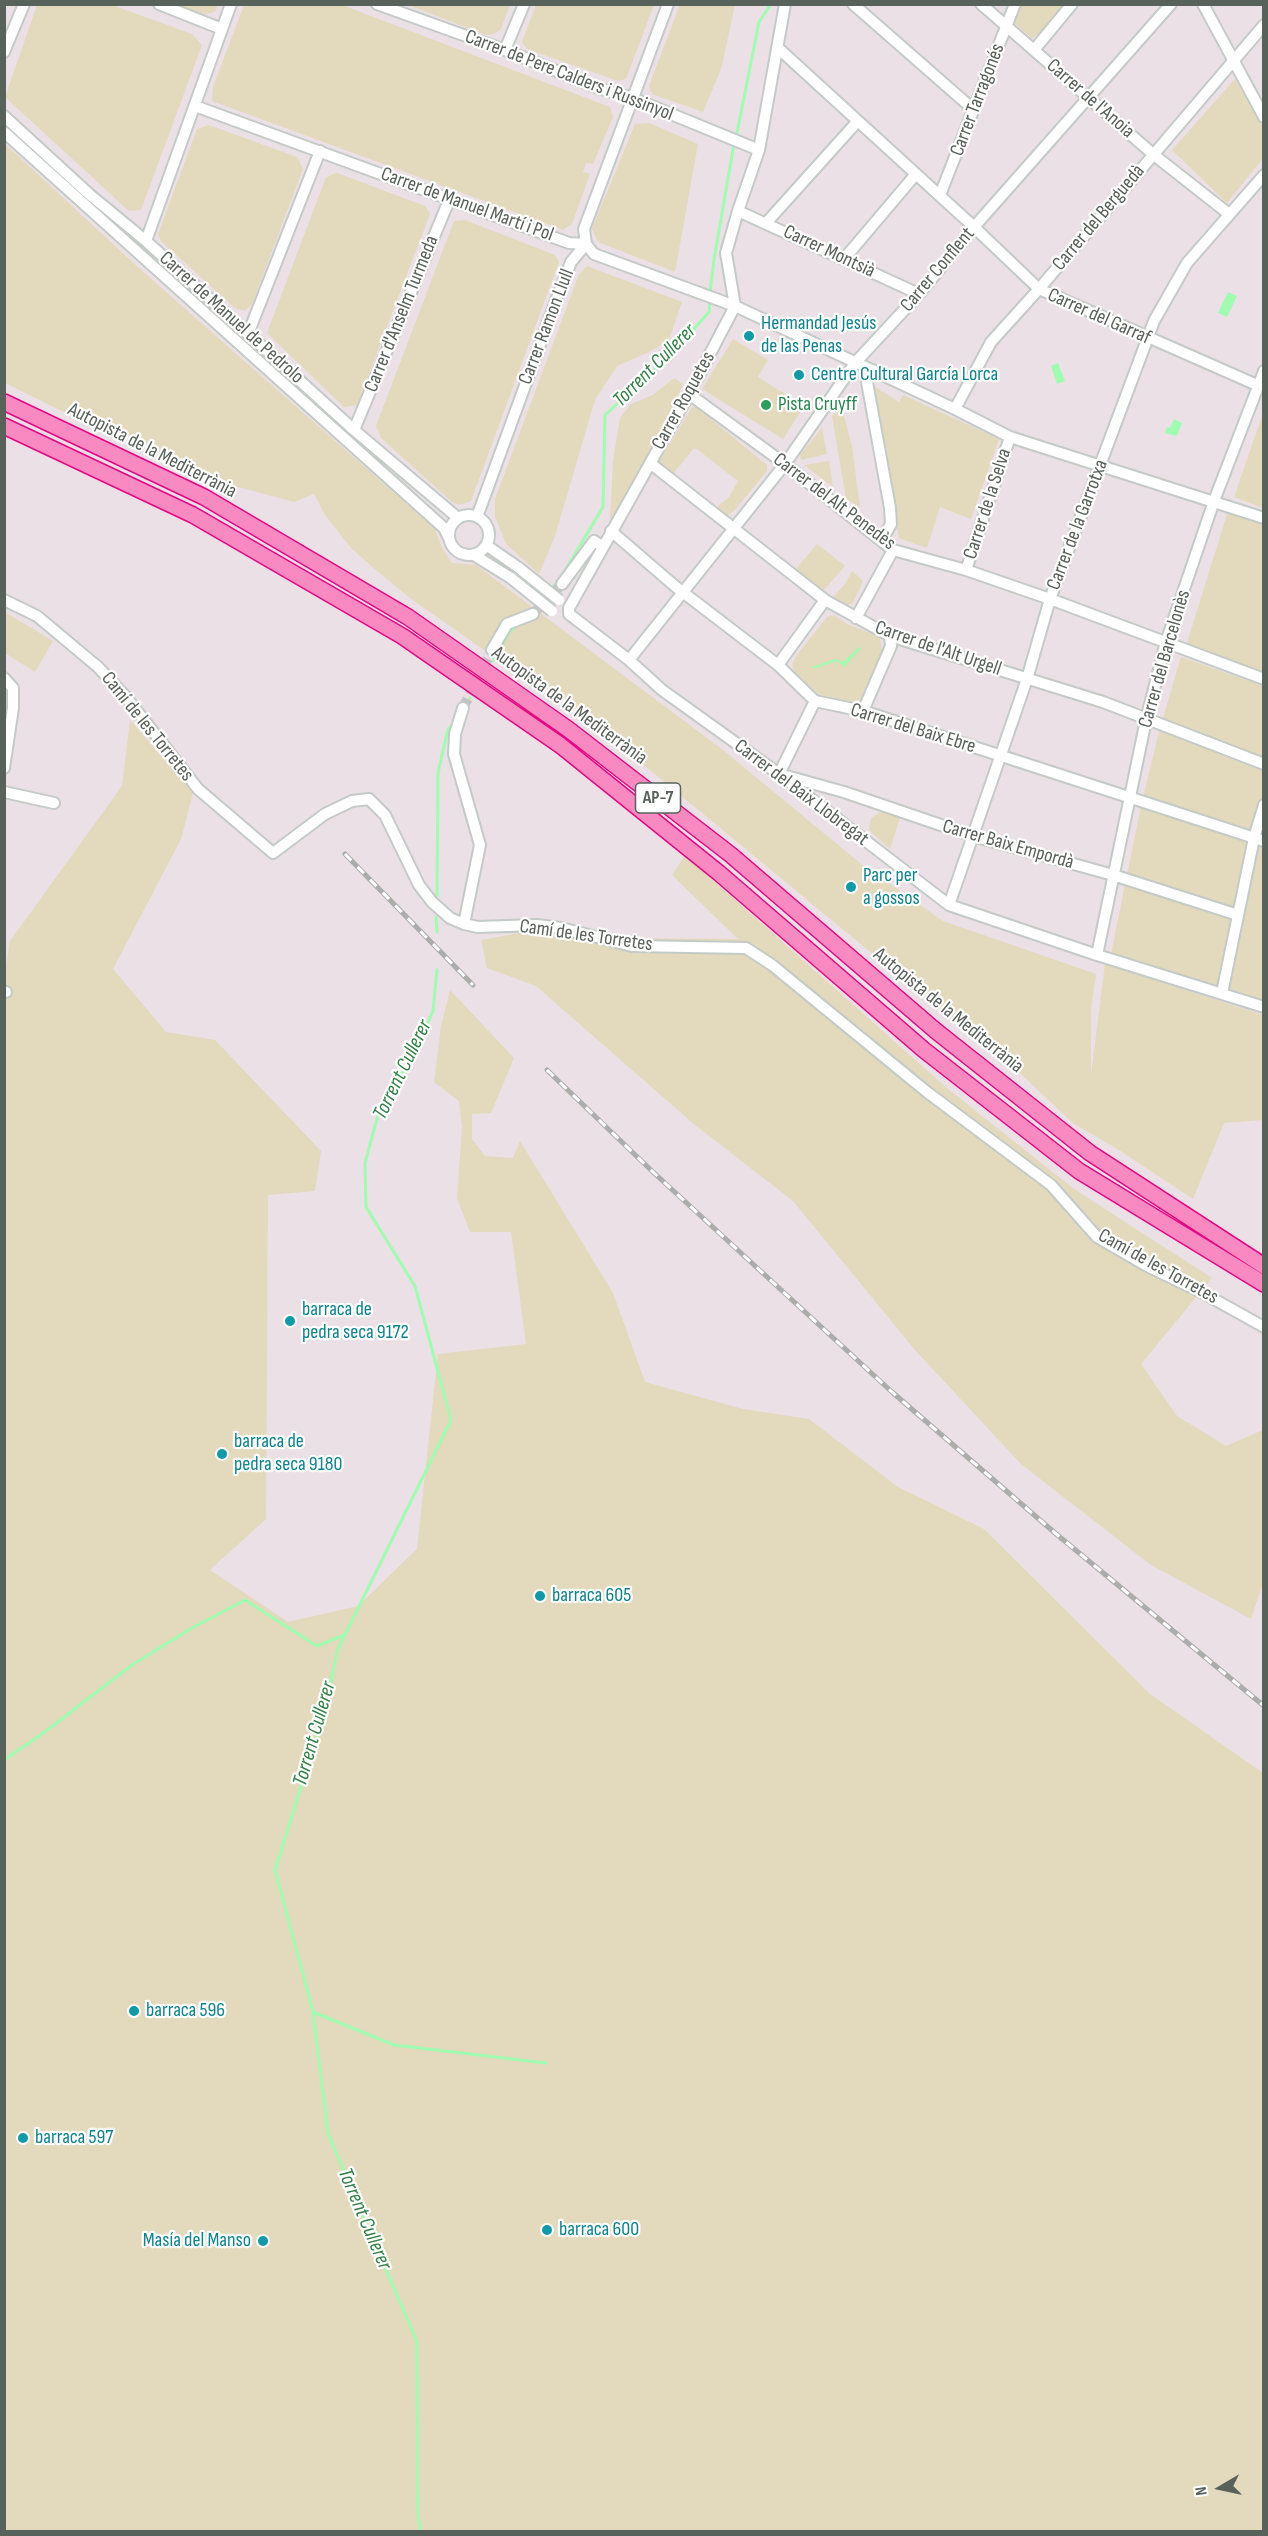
<!DOCTYPE html>
<html>
<head>
<meta charset="utf-8">
<style>
	body { margin:0 }
	#map { position:relative; width:1268px; height:2536px; overflow:hidden; background:#ebe0e5; font-family:"Sofia Sans Condensed",sans-serif }
	canvas { display:block }
	.frame { position:absolute; inset:0; border:6px solid #59615b; pointer-events:none }
	.north { position:absolute; left:1190px; top:2458px; width:60px; height:60px; -webkit-text-stroke:4px #fff; paint-order:stroke; rotate:261deg; font-size:16px; font-weight:700; line-height:24px; text-align:center; color:#59615b }
	.north::after { content:''; display:block; margin:auto; width:21px; height:27px; background:#59615b; clip-path:polygon(50% 0,100% 100%,50% 72%,0 100%) }
</style>
</head>
<body>
<div id="map">
<canvas width="1268" height="2536"></canvas>
<div class="frame"></div>
<div class="north">N</div>
</div>
<script>
const g = document.querySelector('canvas').getContext('2d');
g.lineJoin = 'round';
function fillPath(path, color) { g.fillStyle = color; g.fill(path, 'evenodd'); }
const toPath = rows => new Path2D(rows.map(r => 'M' + r).join(''));
function stroke(path, color, width, dash) { g.strokeStyle = color; g.lineWidth = width; g.lineCap = dash ? 'butt' : 'round'; g.setLineDash(dash || []); g.stroke(path); }
function drawText(font, color, halo, rows, align = 'center') {
  g.font = font + ' "Sofia Sans Condensed",sans-serif'; g.lineWidth = 4.5; g.setLineDash([]); g.textBaseline = 'middle'; g.strokeStyle = halo; g.fillStyle = color; for (const [text, x, y, turn = 0] of rows) {
    g.save(); g.translate(x, y); g.rotate((+turn || 0) * Math.PI / 180); g.textAlign = isNaN(turn) ? turn : align; if (halo) g.strokeText(text, 0, 0); g.fillText(text, 0, 0); g.restore();
  }
}
fillPath(toPath([
	[680,4,735,5,721,69,703,112,652,94,649,86],
	[37,5,112,5,192,34,202,45,141,210,129,211,5,97],
	[176,5,218,5,215,12,205,14],
	[342,5,610,107,613,117,593,164,586,163,583,172,590,174,572,224,563,230,212,101,213,87,244,5],
	[408,5,510,4,510,5,501,29,494,34,486,35],
	[536,5,536,4,654,5,626,79,618,81,527,49,522,42],
	[1019,5,1065,5,1039,34,1032,38,1014,23,1014,14],
	[1235,79,1263,128,1263,158,1227,203,1172,150],
	[649,123,698,144,675,272,598,242,592,229,635,124],
	[209,125,297,157,303,169,252,304,245,311,235,308,161,241,158,234,197,129],
	[4,143,140,269,435,529,442,548,452,563,476,565,723,750,860,863,943,921,1096,974,1091,1009,1091,1075,1105,964,1263,1015,1263,1120,1224,1123,1193,1199,1119,1150,1073,1123,1009,1063,920,993,518,661,511,669,410,598,377,571,351,548,325,515,314,494,294,502,220,482,135,438,76,418,5,383],
	[337,173,425,206,430,214,357,405,344,407,267,333,326,177],
	[465,220,555,255,559,262,471,501,460,505,452,502,381,438,376,426,454,221],
	[587,266,682,302,669,340,649,352,617,366,595,400,555,536,539,574,506,544,495,516,495,499,579,274],
	[733,339,768,360,758,377,804,406,783,439,702,389],
	[674,378,683,384,655,442,610,521,613,461,620,418,631,404,653,395],
	[872,385,899,402,903,395,999,439,971,519,940,507,927,548,899,538],
	[841,405,852,446,860,508,846,498,832,416],
	[692,407,696,407,767,465,767,471,734,511,728,515,717,507,729,497,738,481,698,450,694,448,673,474,659,462],
	[1263,413,1263,508,1234,497],
	[822,428,827,454,801,460,800,455],
	[829,461,833,487,804,465],
	[1228,511,1263,523,1263,672,1187,643],
	[817,544,845,566,823,591,796,569],
	[852,571,863,581,853,603,845,606,833,597,845,584],
	[5,612,53,641,35,672,5,653],
	[834,615,847,624,880,637,882,650,867,691,859,700,849,702,819,694,797,675,792,665,796,656,827,617],
	[1181,657,1263,686,1263,1003,1111,954,1141,806,1160,728],
	[130,720,193,793,181,839,113,969,166,1032,215,1040,321,1151,315,1191,268,1195,266,1519,210,1570,288,1622,358,1606,417,1549,438,1354,526,1344,511,1232,470,1232,457,1198,462,1127,459,1101,434,1082,441,1026,450,990,514,1058,491,1113,472,1114,472,1139,485,1156,513,1158,520,1141,613,1293,645,1382,743,1409,809,1419,898,1487,984,1529,1150,1694,1263,1773,1263,2531,5,2532,5,973,10,941,122,786],
	[881,812,900,818,890,849,869,830,871,818],
	[685,855,948,1089,1074,1189,1212,1278,1141,1364,1177,1416,1226,1446,1263,1430,1263,1583,1251,1619,1151,1565,1021,1464,915,1350,793,1201,695,1125,536,986,487,968,481,940,520,933,576,938,738,939,672,875]
]), '#e3d9bc');
fillPath(toPath([
	[1228,292,1237,296,1227,317,1218,313],
	[1058,363,1065,381,1057,384,1051,366],
	[1174,419,1182,423,1177,436,1165,433,1167,427,1170,428],
	[859,647,861,648,844,667,837,661,813,669,812,667,835,659,843,662]
]), '#9ffcb1');
stroke(toPath([
	[736,138,759,22,771,4],
	[710,293,714,259,734,144],
	[563,574,603,507,605,415,671,355,709,312,710,300],
	[533,612,559,580],
	[493,661,510,631,519,624],
	[465,706,470,698],
	[437,896,438,773,448,729,453,724],
	[436,917,437,932],
	[4,1760,42,1734,132,1665,192,1628,245,1600,317,1646,344,1635],
	[313,2012,394,2045,546,2063],
	[421,2532,418,2516,417,2342,328,2134,313,2012,275,1870,326,1707,337,1651,451,1420,415,1286,366,1207,365,1163,380,1107,411,1060,433,1011,437,970]
]), '#9ffcb1', 3);
stroke(toPath([
	[533,614,562,584],
	[463,708,492,650]
]), '#c6c0c2', 10, [10, 5]);
const minor = toPath([
	[159,4,222,29],
	[377,4,505,50,598,88,632,98,759,150],
	[668,4,584,229,586,244,594,254,735,306,955,409,1010,437,1264,518],
	[785,4,759,150,738,211,726,253,735,306,689,394,569,608,569,614,629,660,662,690,779,774,949,905,1097,955,1264,1007],
	[853,4,974,110],
	[981,4,1154,155,1229,214],
	[1203,4,1264,117],
	[777,47,974,227,1039,289,1257,385],
	[505,50,524,4],
	[1034,50,1072,4],
	[4,52,24,4],
	[195,106,569,243,586,244],
	[4,116,89,194,146,241,354,430,458,518],
	[4,132,444,528,449,538],
	[940,195,1015,4],
	[738,211,919,294],
	[767,222,857,122],
	[146,241,231,4],
	[844,259,916,174],
	[248,334,320,151],
	[873,370,867,382,890,508,891,524,882,540],
	[689,394,785,464,893,550,966,570,1050,599,1264,679],
	[955,409,991,342,1039,289,1264,25],
	[354,430,450,198],
	[650,463,825,600,890,636,1103,702,1264,764],
	'449 535a20 20 0 1 1 40 0a20 20 0 1 1-40 0Z',
	[477,517,557,298,571,262,586,244],
	[611,531,676,587,778,665,815,701,863,711,1264,841],
	[486,545,519,568],
	[474,555,511,578],
	[966,570,1010,437],
	[562,584,594,541,602,546],
	[4,600,37,616,98,667,126,697,198,789,273,853,325,814,352,801,369,799,385,815,419,885,432,902,450,918,464,924,478,927,537,925,561,928,632,946,746,948,772,965,927,1092,1051,1185,1097,1237,1147,1266,1203,1293,1264,1327],
	[856,618,893,550],
	[492,650,507,624,533,614],
	[629,660,785,464,855,363,919,294,974,227,1171,4],
	[778,665,825,600],
	[4,678,13,688,13,708,4,768],
	[815,701,779,774,844,792,973,836,1113,875,1238,915],
	[463,708,455,734,454,754,480,845,464,924],
	[863,711,891,646,890,636],
	[4,792,54,803],
	[949,905,1027,679,1050,599,1154,321,1187,263,1264,175],
	[1097,955,1146,720,1166,642,1214,501,1264,371],
	[4,992,6,992],
	[1222,993,1254,838,1264,805]
]);
const highway = toPath([
	[4,402,204,497,408,617,568,729,731,855,936,1031,1090,1153,1264,1266],
	[4,426,193,515,402,636,560,745,719,873,924,1050,1079,1171,1264,1284]
]);
stroke(minor, '#c4cbc7', 14);
stroke(highway, '#e50783', 18);
stroke(minor, '#fff', 10);
stroke(highway, '#f989c1', 15);
const rail = toPath([
	[345,854,473,985],
	[547,1070,653,1172,892,1392,1055,1533,1264,1706]
]);
stroke(rail, '#abadab', 5);
stroke(rail, '#fff', 3, [9]);
const minorBridge = toPath([
	[519,568,559,600],
	[511,578,552,611]
]);
stroke(minorBridge, '#c4cbc7', 14, []);
stroke(minorBridge, '#fff', 10);
for (const [x, y, r, color] of [
	[749,336,6,"#0f9aa8"],
	[799,375,6,"#0f9aa8"],
	[766,405,6,"#2e9e5b"],
	[851,887,6,"#0f9aa8"],
	[290,1321,6,"#0f9aa8"],
	[222,1454,6,"#0f9aa8"],
	[540,1596,6,"#0f9aa8"],
	[134,2011,6,"#0f9aa8"],
	[23,2138,6,"#0f9aa8"],
	[547,2230,6,"#0f9aa8"],
	[263,2241,6,"#0f9aa8"]
]) { const dot = new Path2D(); dot.arc(x, y, r, 0, 2 * Math.PI); g.fillStyle = color; g.fill(dot); stroke(dot, '#fff', 2); }
for (const [x, y, w] of [
	[658,798,45]
]) { const box = new Path2D(); box.roundRect(x - w / 2, y - 15, w, 30, 4.5); g.fillStyle = '#fff'; g.fill(box); stroke(box, '#59615b', 1.5); }
drawText('bold 18px', '#59615b', null, [
	["AP-7",658,798]
]);
drawText('20px', '#59615b', '#fff', [
	["Carrer de Pere Calders i Russinyol",569,76,21],
	["Carrer de l'Anoia",1090,99,41],
	["Carrer Tarragonés",978,100,-69],
	["Carrer de Manuel Martí i Pol",467,205,20],
	["Carrer del Berguedà",1099,218,-50],
	["Carrer Montsià",829,252,25],
	["Carrer Conflent",938,270,-50],
	["Carrer d'Anselm Turmeda",402,314,-68],
	["Carrer del Garraf",1099,317,24],
	["Carrer de Manuel de Pedrolo",231,318,42],
	["Carrer Ramon Llull",547,327,-69],
	["Carrer Roquetes",684,401,-61],
	["Autopista de la Mediterrània",152,451,27],
	["Carrer del Alt Penedès",834,502,37],
	["Carrer de la Selva",988,504,-72],
	["Carrer de la Garrotxa",1078,525,-69],
	["Carrer de l'Alt Urgell",938,649,19],
	["Carrer del Barcelonès",1165,659,-74],
	["Autopista de la Mediterrània",569,706,36],
	["Camí de les Torretes",147,727,51],
	["Carrer del Baix Ebre",913,729,17],
	["Carrer del Baix Llobregat",801,793,37],
	["Carrer Baix Empordà",1008,845,16],
	["Camí de les Torretes",586,936,8],
	["Autopista de la Mediterrània",948,1011,39],
	["Camí de les Torretes",1158,1267,29]
]);
drawText('20px', '#0d838f', '#fff', [
	["Hermandad Jesús",761,324],
	["de las Penas",761,347],
	["Centre Cultural García Lorca",811,375],
	["Parc per",863,876],
	["a gossos",863,899],
	["barraca de",302,1310],
	["pedra seca 9172",302,1333],
	["barraca de",234,1442],
	["pedra seca 9180",234,1465],
	["barraca 605",552,1596],
	["barraca 596",146,2011],
	["barraca 597",35,2138],
	["barraca 600",559,2230],
	["Masía del Manso",251,2241,"right"]
], 'left');
drawText('20px', '#27864d', '#fff', [
	["Pista Cruyff",778,405]
], 'left');
drawText('italic 21px', '#328147', '#fff', [
	["Torrent Cullerer",655,366,-45],
	["Torrent Cullerer",403,1070,-64],
	["Torrent Cullerer",315,1734,-74],
	["Torrent Cullerer",364,2219,67]
]);
</script>
</body>
</html>
